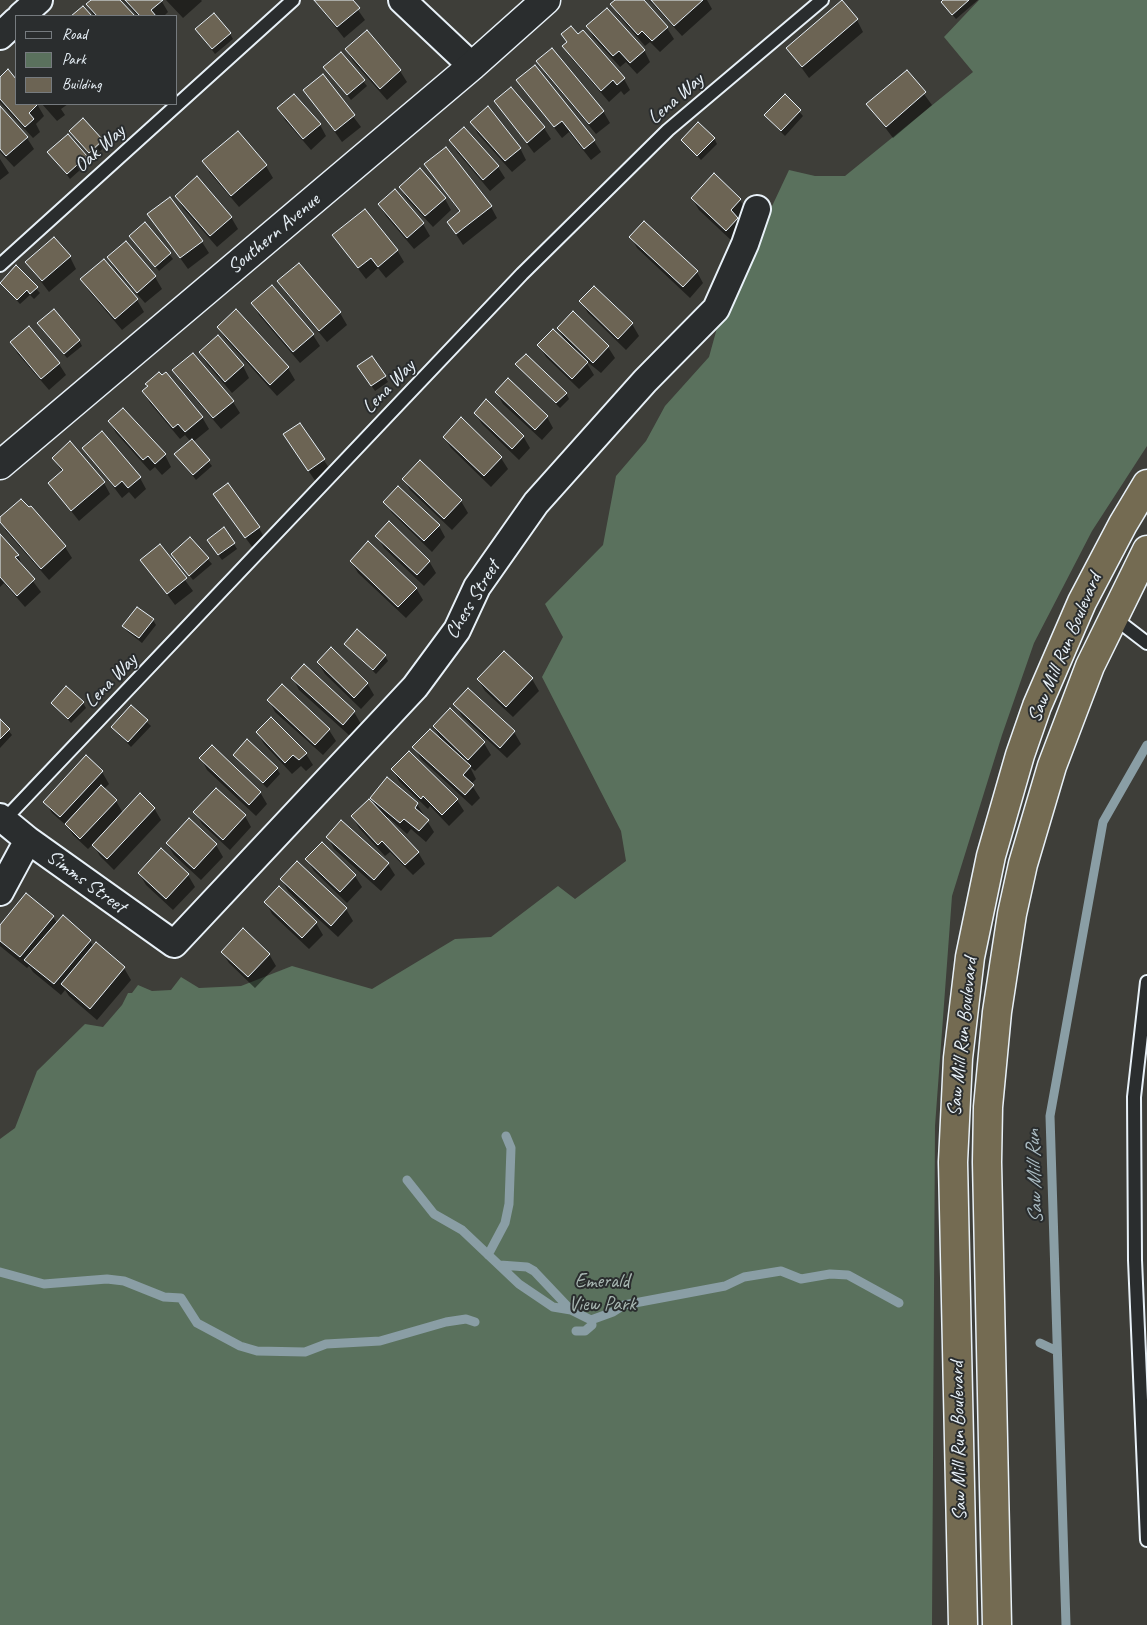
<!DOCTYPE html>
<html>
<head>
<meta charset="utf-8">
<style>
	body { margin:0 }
	#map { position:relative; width:1147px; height:1625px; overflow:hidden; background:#3e3e39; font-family:Caveat,sans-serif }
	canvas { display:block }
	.legend { position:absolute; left:15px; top:15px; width:162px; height:90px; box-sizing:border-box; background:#2a2d2e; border:1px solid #767b7f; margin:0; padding:6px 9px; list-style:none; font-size:15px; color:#e8f1f8 }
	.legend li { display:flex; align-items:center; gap:10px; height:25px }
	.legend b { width:25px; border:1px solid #767b7f }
</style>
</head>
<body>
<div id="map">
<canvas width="1147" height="1625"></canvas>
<ul class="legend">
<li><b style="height:6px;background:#2a2d2e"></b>Road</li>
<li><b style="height:14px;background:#5a715d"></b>Park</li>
<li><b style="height:14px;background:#6c6454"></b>Building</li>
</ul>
</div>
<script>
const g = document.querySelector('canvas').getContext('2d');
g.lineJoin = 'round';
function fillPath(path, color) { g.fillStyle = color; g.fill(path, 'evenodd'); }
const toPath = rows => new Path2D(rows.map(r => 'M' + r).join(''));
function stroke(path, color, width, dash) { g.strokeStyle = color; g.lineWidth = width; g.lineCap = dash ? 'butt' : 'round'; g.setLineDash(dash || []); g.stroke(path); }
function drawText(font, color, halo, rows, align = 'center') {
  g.font = font + ' Caveat,sans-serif'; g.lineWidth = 4; g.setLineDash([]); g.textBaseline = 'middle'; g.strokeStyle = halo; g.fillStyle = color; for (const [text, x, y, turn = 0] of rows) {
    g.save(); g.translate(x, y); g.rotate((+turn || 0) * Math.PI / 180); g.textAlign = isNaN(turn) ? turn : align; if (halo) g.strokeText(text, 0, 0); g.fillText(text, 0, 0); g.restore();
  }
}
fillPath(toPath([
	[979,0,1147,0,1147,446,1092,531,1034,643,1002,735,952,896,935,1126,932,1625,0,1625,0,1139,15,1128,37,1071,85,1024,103,1027,122,1005,128,993,132,993,138,985,152,991,171,990,181,977,199,988,241,986,292,966,372,989,455,939,491,937,558,886,575,899,626,861,621,831,542,677,563,637,545,604,603,545,616,476,646,441,665,406,709,357,720,317,789,170,815,176,845,176,973,72,944,37]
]), '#5a715d');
fillPath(toPath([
	[93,0,119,0,134,16,94,16,87,5],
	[123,0,161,0,168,12,164,16,138,16],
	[166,0,201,0,202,1,183,18],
	[314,0,351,0,365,20,344,38],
	[617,0,642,0,667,28,674,39,660,52,650,42,645,46,619,16,612,4],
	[649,0,707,0,712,9,682,36],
	[945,0,978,0,956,19,942,2],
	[857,20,863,32,809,78,787,48],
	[587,26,644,50,650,62,637,74,626,62,620,67,594,38],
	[197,30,230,34,233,39,215,54],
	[366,32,400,71,407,82,387,100,353,61,346,49],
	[562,35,624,79,630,90,624,95,621,91,609,102,571,58,564,47,568,43],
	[341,54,367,86,351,100,325,67],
	[538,62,603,111,610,123,596,134,545,73],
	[8,71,16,80,16,104,37,104,44,116,36,124,40,132,33,138,0,102,0,78],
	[907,71,932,105,893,138,868,105],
	[323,76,361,127,342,142,305,90],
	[518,80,594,141,601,152,591,160,569,132,562,138],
	[785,96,803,116,785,136,765,116],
	[495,101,544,128,551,139,534,153],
	[42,104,68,104,61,109,65,115,57,121],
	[0,108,27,138,34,149,14,167,0,152],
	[279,109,320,125,326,136,311,150,285,120],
	[472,122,520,148,526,160,512,172,478,134],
	[238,132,266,166,273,178,239,207,210,173,204,161],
	[714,138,717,144,701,160,682,140],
	[450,140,498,167,505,178,490,191,457,152],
	[103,142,106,146,93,157,90,154],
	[49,152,84,156,89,162,70,179],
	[0,159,9,173,0,180],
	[426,164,491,207,497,218,463,245,448,222,460,213],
	[400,187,445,199,451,210,433,227,407,199],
	[177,196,231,217,238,229,217,247,183,208],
	[692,198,740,200,747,211,738,220,744,230,733,242,699,210],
	[379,204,423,224,430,236,414,249,386,216],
	[149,215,202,242,209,253,188,269],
	[145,224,173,259,159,271,134,242],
	[333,236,397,250,404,262,386,278,378,268,366,279],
	[631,237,697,272,703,283,690,298,637,248],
	[126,243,155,277,162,289,145,303,115,269,109,258],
	[70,257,76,269,49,292,26,262],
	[104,261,137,300,144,312,122,330,89,291,82,279],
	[299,265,340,313,347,325,327,342,286,293,279,282],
	[16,266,40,293,34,299,30,295,20,304,0,282],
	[594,288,632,324,639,336,626,350,588,313,581,302],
	[253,303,313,335,320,346,300,363,259,315],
	[573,313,608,347,615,358,601,373,585,360,594,375,579,389,546,357,539,345,567,344,558,328],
	[218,327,288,368,295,380,277,396,225,338],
	[29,328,59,364,66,375,49,390,18,354,11,343],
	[42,328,79,340,82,346,67,358],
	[200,352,243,366,249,378,232,393,207,364],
	[517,365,566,393,569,399,560,408],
	[174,371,233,402,240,413,221,429,181,382],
	[362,372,385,377,388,382,375,391],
	[143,391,202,417,209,429,193,442,212,466,196,480,176,454,191,442,185,435,180,439,150,403],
	[496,392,547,417,553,428,542,440,503,404],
	[123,409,165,455,171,467,162,475,155,467,150,471,116,433,110,422],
	[475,413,523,436,530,448,519,460,482,424],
	[461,419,501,458,508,469,491,487,451,448,444,437],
	[300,424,331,471,316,482,284,435],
	[84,448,140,478,146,489,135,499,129,492,122,498],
	[53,458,104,483,110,494,79,521,49,483,62,472],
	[420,461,461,501,468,513,452,530,410,490,404,479],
	[385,502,439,526,445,537,432,552,392,513],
	[222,506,259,528,265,539,253,548],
	[0,519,65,547,72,558,49,580,6,531],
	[0,536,18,555,23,568,41,592,25,607,4,583,0,587],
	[377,536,429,561,436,573,424,586,384,548],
	[190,539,212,564,193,580,172,554],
	[234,544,237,549,222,560,211,545],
	[160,546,193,591,175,605,142,560],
	[351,561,416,588,423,600,406,618,358,573],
	[153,620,156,625,142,643,127,631,124,626],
	[345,644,385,656,388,661,376,674],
	[318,663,367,683,374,695,361,709,325,674],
	[293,678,354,712,361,724,350,736,299,690],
	[478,679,532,679,539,691,513,717,485,691],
	[269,700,329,730,336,741,323,755,275,712],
	[52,703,83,703,86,708,71,723],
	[455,704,514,732,521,744,507,758,462,716],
	[131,707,151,726,131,747,112,727],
	[0,721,12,735,0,748],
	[434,727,484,743,491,755,475,771,470,767,476,779,471,784,480,798,472,806,421,759,414,747,442,741],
	[257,732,306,754,313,765,306,771,301,766,292,774,264,744],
	[234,755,277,769,280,774,267,788],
	[86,757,102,772,109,784,104,789,116,801,123,813,154,808,161,820,114,870,100,856,93,844,88,849,73,835,68,827,52,813,45,802],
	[201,758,260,792,267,804,256,816,207,770],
	[393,769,457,800,464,811,449,826,430,806,428,809,399,781],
	[388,779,417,804,434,832,426,842,411,829,407,834,388,817,386,819,418,852,425,864,413,875,390,852,385,856,359,828,352,816,377,808,372,798],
	[195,812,245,816,251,827,230,850,202,824],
	[189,820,216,845,223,857,201,880,174,855,167,844],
	[328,837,388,864,395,875,381,891,334,849],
	[161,850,188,875,195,887,173,910,146,885,139,873],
	[307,860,355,876,362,887,347,903,314,871],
	[297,863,346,909,353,921,338,937,288,891,282,880],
	[279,888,316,923,323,935,309,949,272,914,266,902],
	[53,917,57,923,90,941,94,947,96,944,124,968,131,980,97,1020,69,996,65,990,61,995,33,972,29,966,27,968,0,946,0,927],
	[222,952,269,954,276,966,255,988,229,963]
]), '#0007');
stroke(toPath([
	[407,1180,434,1214,462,1230,519,1284,553,1307,571,1310,591,1320,613,1312,624,1305,725,1286,744,1277,781,1271,801,1279,830,1274,848,1275,899,1303],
	[488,1255,505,1223,509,1204,511,1148,506,1136],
	[500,1265,527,1267,534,1271,571,1310],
	[0,1272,44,1284,107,1279,124,1281,164,1297,181,1298,197,1323,240,1346,257,1351,305,1352,326,1344,380,1341,446,1322,466,1319,475,1322],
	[576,1331,585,1331,592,1325,591,1320],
	[1040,1343,1057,1351],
	[1066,1625,1050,1116,1103,822,1147,745]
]), '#8a9ea5', 9);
const building = toPath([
	[91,0,120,0,135,16,97,16,86,4,91,0],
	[125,0,163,0,151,10,156,16,140,16,125,0],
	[314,0,353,0,360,8,337,27,314,0],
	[615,0,644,0,668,27,652,41,642,31,638,35,610,4,615,0],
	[651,0,703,0,674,26,651,0],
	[842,0,858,19,802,67,786,48,842,0],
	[943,0,969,0,952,15,941,2,943,0],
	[83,6,92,16,71,16,83,6],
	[607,8,645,50,630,63,619,51,613,56,586,26,607,8],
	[214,13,231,33,212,49,195,29,214,13],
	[571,26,578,34,583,30,625,78,617,85,613,80,601,91,562,46,567,42,561,34,571,26],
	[367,30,401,70,380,89,345,49,367,30],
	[552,48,604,111,589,124,536,61,552,48],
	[341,52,365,80,347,95,323,67,341,52],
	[535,65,595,140,584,149,562,121,554,127,516,80,535,65],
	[8,69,16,79,16,104,38,104,29,113,34,119,25,127,0,99,0,77,8,69],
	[907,70,926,92,886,127,866,104,907,70],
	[323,74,355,115,335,131,303,90,323,74],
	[511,87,545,127,527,143,494,101,511,87],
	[294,94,321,124,303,139,277,108,294,94],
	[785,94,801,110,781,131,764,115,785,94],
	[0,106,28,137,6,156,0,149,0,106],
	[488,106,521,148,505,161,470,122,488,106],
	[83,118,103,140,89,153,69,131,83,118],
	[698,122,715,138,697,156,681,140,698,122],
	[464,127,499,166,483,180,449,140,464,127],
	[238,131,267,165,231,196,202,161,238,131],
	[68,134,87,156,67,174,47,152,68,134],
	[446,147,492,206,456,234,447,222,460,211,424,164,446,147],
	[420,168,446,198,425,216,399,187,420,168],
	[714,173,741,199,731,210,738,218,726,231,691,198,714,173],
	[197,176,232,217,210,236,175,196,197,176],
	[395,189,424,223,407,238,378,204,395,189],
	[170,197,203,241,180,258,147,214,170,197],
	[365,209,398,250,378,267,371,258,358,268,332,235,365,209],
	[644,221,698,271,683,287,629,237,644,221],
	[145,222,171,253,155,267,129,236,145,222],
	[54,237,71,256,42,281,25,262,54,237],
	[126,241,156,276,137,293,107,257,126,241],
	[104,259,138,299,115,319,80,279,104,259],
	[299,263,341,312,319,331,277,281,299,263],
	[16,265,38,287,30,294,27,290,17,300,0,283,16,265],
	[272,285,314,334,293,352,251,303,272,285],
	[594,286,633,323,618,339,579,301,594,286],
	[54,309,80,340,64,354,37,323,54,309],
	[236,309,289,367,270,385,217,327,236,309],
	[573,311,609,346,593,363,557,328,573,311],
	[29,326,60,363,41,379,10,342,29,326],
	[553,329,588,362,572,379,537,345,553,329],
	[218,335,244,365,225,382,199,352,218,335],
	[193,353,234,401,213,418,172,370,193,353],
	[526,354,567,393,556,403,515,364,526,354],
	[372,356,386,376,371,386,357,366,372,356],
	[159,372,162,375,166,372,203,417,185,432,178,424,173,428,142,391,148,386,145,384,159,372],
	[508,378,548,416,535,430,495,392,508,378],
	[486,399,524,436,512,449,474,413,486,399],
	[123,408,166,454,155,464,148,456,143,460,108,421,123,408],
	[461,417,502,457,484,476,443,437,461,417],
	[300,423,325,459,308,471,283,434,300,423],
	[102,431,141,477,128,488,122,481,115,487,82,448,102,431],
	[192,439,210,460,193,475,174,454,192,439],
	[70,441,105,482,71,511,48,483,63,470,52,458,70,441],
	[420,460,462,500,444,519,402,479,420,460],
	[228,483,260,527,245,538,213,494,228,483],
	[398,486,440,525,424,541,383,502,398,486],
	[21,499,29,507,31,506,66,546,41,569,0,522,0,517,21,499],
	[389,521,430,561,417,575,375,536,389,521],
	[224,527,235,543,218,555,207,540,224,527],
	[0,534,19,555,15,557,35,579,17,596,0,577,0,534],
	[190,537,209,558,189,576,171,554,190,537],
	[368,541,417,588,398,607,350,561,368,541],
	[160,544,187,578,167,594,140,560,160,544],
	[137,607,154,619,139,638,122,626,137,607],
	[357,629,386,655,373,670,344,644,357,629],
	[331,647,368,683,354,698,317,662,331,647],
	[504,651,533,678,506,707,477,679,504,651],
	[304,664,355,711,343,725,291,678,304,664],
	[282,684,330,729,315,745,267,700,282,684],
	[66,686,84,702,68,719,51,703,66,686],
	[468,688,515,731,500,748,453,704,468,688],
	[131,705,148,720,128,742,111,727,131,705],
	[450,708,485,742,468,760,433,726,450,708],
	[271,717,307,753,299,760,293,755,285,763,256,732,271,717],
	[0,719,10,729,0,739,0,719],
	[430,729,471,766,463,775,474,785,465,795,412,747,430,729],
	[247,739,278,768,263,783,233,755,247,739],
	[212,745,261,792,249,805,199,758,212,745],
	[409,751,458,799,442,815,423,796,421,799,391,769,409,751],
	[86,755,103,771,60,817,43,802,86,755],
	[387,777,418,803,415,808,429,820,419,831,404,819,400,823,370,798,387,777],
	[101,785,117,800,80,839,65,824,101,785],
	[216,788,246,815,223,840,193,812,216,788],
	[140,793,155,808,107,859,92,845,140,793],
	[369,799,419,852,405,865,382,841,378,845,351,816,369,799],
	[189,818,217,844,194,869,166,843,189,818],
	[341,820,389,863,374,880,326,837,341,820],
	[322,842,356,875,340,892,305,859,322,842],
	[161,848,189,874,166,899,138,873,161,848],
	[297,861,347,908,331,926,280,879,297,861],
	[279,886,317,922,302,938,264,902,279,886],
	[26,893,54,916,20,957,0,941,0,925,26,893],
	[63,915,91,940,54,984,24,960,63,915],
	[243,928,270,954,248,977,221,952,243,928],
	[96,942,125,967,90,1009,61,984,96,942]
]);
fillPath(building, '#6c6454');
stroke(building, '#e8f1f8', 1);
const lane = toPath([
	[0,265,293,0],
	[1113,617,1147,643],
	[4,820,522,274,668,130,822,0],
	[1147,982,1134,1097,1135,1260,1147,1540]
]);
const street = toPath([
	[402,0,472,66],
	[21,16,39,0],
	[0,36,16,21],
	[0,817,28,840,174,944,415,687,457,630,477,587,536,503,645,381,716,309,745,244,757,209],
	[0,892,28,840]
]);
const secondary = toPath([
	[0,465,472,66,546,0]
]);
const highway = toPath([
	[963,1625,953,1162,958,1058,970,957,991,856,1020,755,1037,706,1082,602,1123,524,1147,484],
	[997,1625,987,1162,988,1107,997,1012,1012,914,1023,864,1052,766,1090,666,1147,550]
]);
stroke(lane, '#e8f1f8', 16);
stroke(street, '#e8f1f8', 30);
stroke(secondary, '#e8f1f8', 31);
stroke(highway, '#e8f1f8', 31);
stroke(lane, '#2a2d2e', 12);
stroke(street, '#2a2d2e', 26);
stroke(secondary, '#2a2d2e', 28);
stroke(highway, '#746b52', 28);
drawText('20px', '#e8f1f8', '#2a2d2e', [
	["Lena Way",676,99,-41],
	["Oak Way",100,149,-42],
	["Southern Avenue",274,234,-40],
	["Lena Way",389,387,-46],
	["Chess Street",473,600,-59],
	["Saw Mill Run Boulevard",1065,648,-67],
	["Lena Way",111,681,-46],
	["Simms Street",86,882,36],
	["Saw Mill Run Boulevard",963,1037,-84],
	["Saw Mill Run Boulevard",959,1441,-91]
]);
drawText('20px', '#a8b7b2', '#2a2d2e', [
	["Emerald",602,1282],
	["View Park",602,1305]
]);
drawText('italic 21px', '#a9bac1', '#2a2d2e', [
	["Saw Mill Run",1035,1177,-92]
]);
</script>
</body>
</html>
